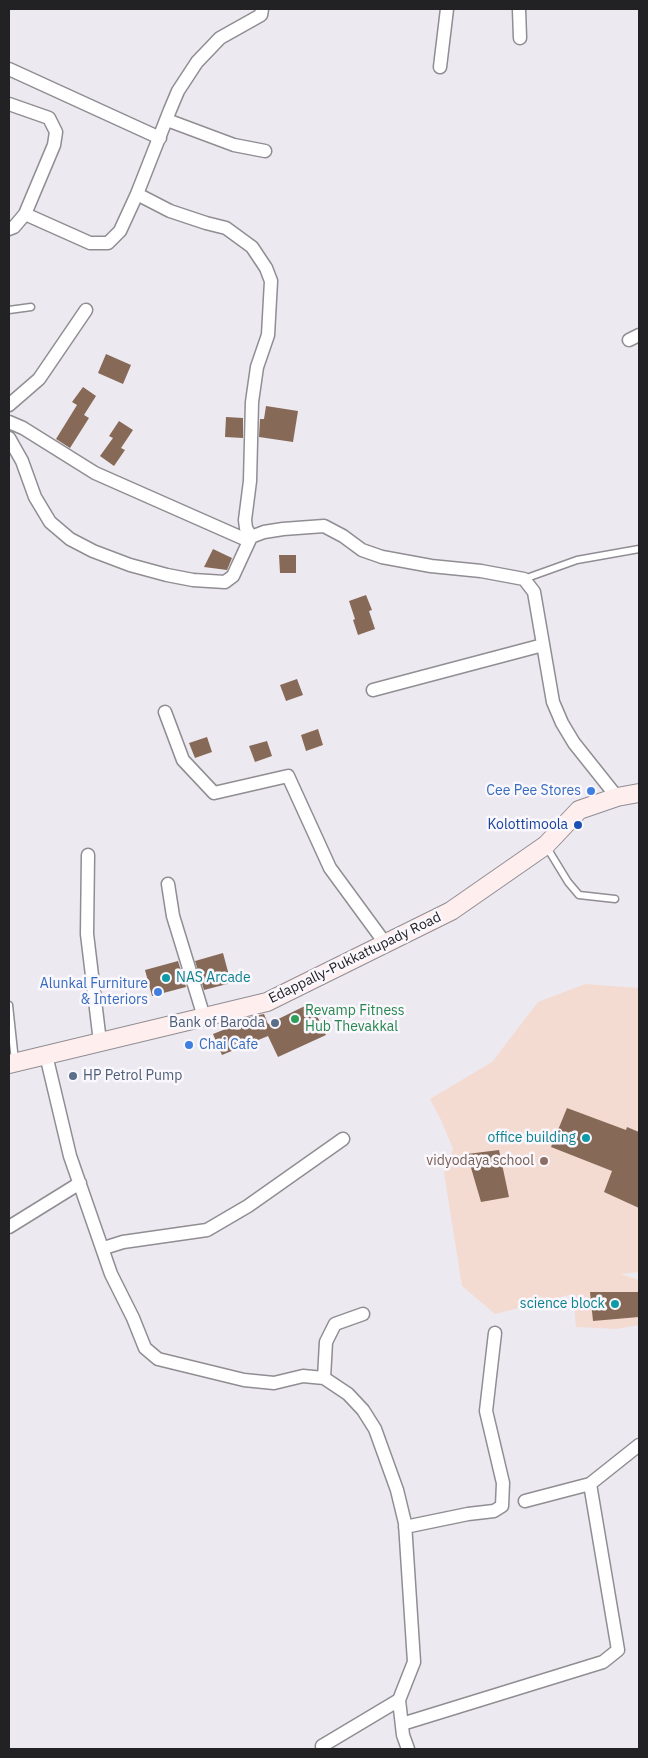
<!DOCTYPE html>
<html>
<head>
<meta charset="utf-8">
<style>
	body { margin:0 }
	#map { position:relative; width:648px; height:1758px; overflow:hidden; background:#ede9f0; font-family:"IBM Plex Sans",sans-serif }
	canvas { display:block }
	.frame { position:absolute; inset:0; border:10px solid #222123; pointer-events:none }
</style>
</head>
<body>
<div id="map">
<canvas width="648" height="1758"></canvas>
<div class="frame"></div>
</div>
<script>
const g = document.querySelector('canvas').getContext('2d');
g.lineJoin = 'round';
function fillPath(path, color) { g.fillStyle = color; g.fill(path, 'evenodd'); }
const toPath = rows => new Path2D(rows.map(r => 'M' + r).join(''));
function stroke(path, color, width, dash) { g.strokeStyle = color; g.lineWidth = width; g.lineCap = dash ? 'butt' : 'round'; g.setLineDash(dash || []); g.stroke(path); }
function drawText(font, color, halo, rows, align = 'center') {
  g.font = font + ' "IBM Plex Sans",sans-serif'; g.lineWidth = 5; g.setLineDash([]); g.textBaseline = 'middle'; g.strokeStyle = halo; g.fillStyle = color; for (const [text, x, y, turn = 0] of rows) {
    g.save(); g.translate(x, y); g.rotate((+turn || 0) * Math.PI / 180); g.textAlign = isNaN(turn) ? turn : align; if (halo) g.strokeText(text, 0, 0); g.fillText(text, 0, 0); g.restore();
  }
}
fillPath(toPath([
	[585,984,639,988,639,1272,621,1274,639,1280,639,1325,616,1329,576,1327,573,1294,495,1314,462,1286,444,1173,453,1149,442,1122,430,1099,492,1062,538,1002]
]), '#f4dbd2');
fillPath(toPath([
	[106,354,131,365,123,384,98,373],
	[83,387,96,396,84,415,89,418,70,448,56,439,77,405,72,402],
	[266,406,298,411,293,442,259,437,260,419,264,419],
	[226,417,243,418,243,438,225,437],
	[119,421,133,430,121,448,125,450,114,466,100,456,113,438,109,436],
	[213,549,232,558,227,570,204,567],
	[279,555,296,555,296,573,280,573],
	[366,595,372,610,369,611,375,629,358,635,353,620,355,619,349,601],
	[297,679,303,695,286,701,280,685],
	[318,729,323,745,306,751,301,735],
	[207,737,212,752,195,758,189,743],
	[267,741,272,756,255,762,249,746],
	[223,953,231,983,204,990,195,961],
	[178,961,186,987,152,996,145,970],
	[311,1003,326,1035,278,1057,268,1036,222,1055,213,1034,248,1020,247,1018,250,1017,264,1014,268,1024],
	[567,1108,626,1130,627,1127,639,1132,639,1208,604,1192,612,1171,551,1147],
	[499,1150,509,1197,481,1202,467,1154],
	[590,1292,639,1292,639,1317,593,1321]
]), '#866957');
const service = toPath([
	[9,310,31,307],
	[524,579,577,560,639,549],
	[546,846,568,882,579,895,615,899],
	[9,1005,15,1061]
]);
const minor = toPath([
	[262,9,261,15,220,38,197,62,178,91,170,110,137,194,170,211,206,223,226,228,252,247,266,268,271,281,268,335,257,367,252,402,250,481,245,520,246,528,251,537,264,532,283,529,324,526,343,536,362,550,382,557,431,566,481,571,524,579,534,592,553,702,562,723,574,743,617,797],
	[519,9,520,38],
	[440,67,447,9],
	[9,69,160,138],
	[9,104,49,118,56,132,54,145,25,214,14,227,9,229],
	[167,120,234,145,265,151],
	[25,214,90,243,108,243,120,231,137,194],
	[629,340,639,335],
	[9,405,39,379,86,310],
	[9,422,23,428,95,473,249,541],
	[9,438,22,461,35,497,50,522,70,539,93,551,130,565,167,575,193,580,225,582,233,576,251,537],
	[373,690,543,645],
	[165,712,183,760,214,793,288,776,330,868,385,943],
	[88,855,87,934,100,1042],
	[168,884,173,916,204,1017],
	[46,1055,70,1156,111,1274,133,1318,145,1348,158,1359,244,1380,274,1383,303,1376,324,1378,348,1394,363,1410,375,1429,397,1490,405,1523,414,1662,399,1700,403,1735,408,1749],
	[9,1227,80,1183],
	[104,1248,123,1242,207,1230,248,1206,343,1139],
	[324,1378,326,1342,335,1324,363,1314],
	[525,1501,590,1484,639,1445],
	[405,1527,468,1514,494,1511,502,1506,503,1483,486,1411,495,1333],
	[402,1724,603,1662,618,1650,590,1484],
	[322,1746,399,1700]
]);
const secondary = toPath([
	[9,1064,267,1002,451,911,546,845,579,810,617,797,639,793]
]);
stroke(service, '#908d93', 9);
stroke(minor, '#908d93', 15);
stroke(secondary, '#908d93', 20);
stroke(service, '#fff', 6);
stroke(minor, '#fff', 12);
stroke(secondary, '#feeeee', 18);
for (const [x, y, r, color] of [
	[591,791,5,"#3f7fe0"],
	[578,825,5,"#1a4fb4"],
	[166,978,5,"#0f9aa8"],
	[158,992,5,"#3f7fe0"],
	[295,1019,5,"#2e9e5b"],
	[275,1023,5,"#5c6f8a"],
	[189,1045,5,"#3f7fe0"],
	[73,1076,5,"#5c6f8a"],
	[586,1138,5,"#0f9aa8"],
	[544,1161,5,"#8d6e63"],
	[615,1304,5,"#0f9aa8"]
]) { const dot = new Path2D(); dot.arc(x, y, r, 0, 2 * Math.PI); g.fillStyle = color; g.fill(dot); stroke(dot, '#faf7fd', 2); }
drawText('14px', '#366cbe', '#faf7fd', [
	["Cee Pee Stores",581,791],
	["Alunkal Furniture",148,984],
	["& Interiors",148,1000],
	["Chai Cafe",199,1045,"left"]
], 'right');
drawText('14px', '#164399', '#faf7fd', [
	["Kolottimoola",568,825]
], 'right');
drawText('14px', '#222123', '#faf7fd', [
	["Edappally-Pukkattupady Road",355,958,-26]
]);
drawText('14px', '#0d838f', '#faf7fd', [
	["NAS Arcade",176,978,"left"],
	["office building",576,1138],
	["science block",605,1304]
], 'right');
drawText('14px', '#27864d', '#faf7fd', [
	["Revamp Fitness",305,1011],
	["Hub Thevakkal",305,1027]
], 'left');
drawText('14px', '#4e5e75', '#faf7fd', [
	["Bank of Baroda",265,1023],
	["HP Petrol Pump",83,1076,"left"]
], 'right');
drawText('14px', '#785e54', '#faf7fd', [
	["vidyodaya school",534,1161]
], 'right');
</script>
</body>
</html>
